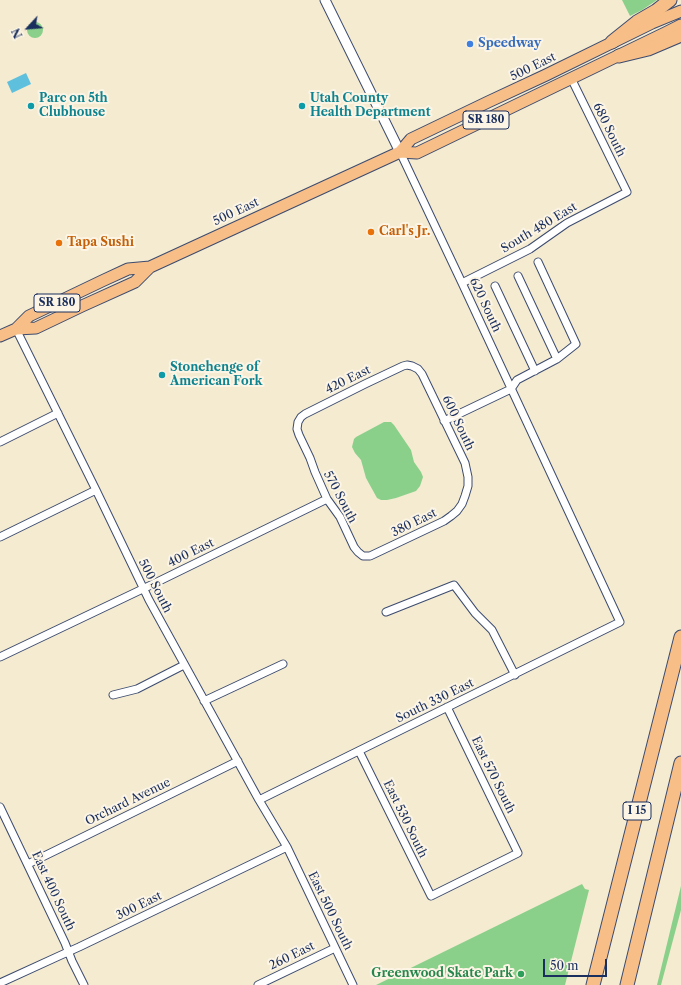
<!DOCTYPE html>
<html>
<head>
<meta charset="utf-8">
<style>
	body { margin:0 }
	#map { position:relative; width:681px; height:985px; overflow:hidden; background:#f4ebd1; font-family:"Libre Caslon Text",serif }
	canvas { display:block }
	.north { position:absolute; left:8px; top:8px; width:40px; height:40px; -webkit-text-stroke:3px #fcf5e5; paint-order:stroke; rotate:244deg; font-size:11px; font-weight:700; line-height:16px; text-align:center; color:#1b2f5e }
	.north::after { content:''; display:block; margin:auto; width:14px; height:18px; background:#1b2f5e; clip-path:polygon(50% 0,100% 100%,50% 72%,0 100%) }
	.scale { position:absolute; left:543px; top:959px; width:64px; height:18px; box-sizing:border-box; border:2px solid #1b2f5e; border-top:0; padding-left:5px; font-size:12px; line-height:14px; white-space:nowrap; color:#1b2f5e; -webkit-text-stroke:3px #fcf5e5; paint-order:stroke }
</style>
</head>
<body>
<div id="map">
<canvas width="681" height="985"></canvas>
<div class="north">N</div>
<div class="scale">50 m</div>
</div>
<script>
const g = document.querySelector('canvas').getContext('2d');
g.lineJoin = 'round';
function fillPath(path, color) { g.fillStyle = color; g.fill(path, 'evenodd'); }
const toPath = rows => new Path2D(rows.map(r => 'M' + r).join(''));
function stroke(path, color, width, dash) { g.strokeStyle = color; g.lineWidth = width; g.lineCap = dash ? 'butt' : 'round'; g.setLineDash(dash || []); g.stroke(path); }
function drawText(font, color, halo, rows, align = 'center') {
  g.font = font + ' "Libre Caslon Text",serif'; g.lineWidth = 4; g.setLineDash([]); g.textBaseline = 'middle'; g.strokeStyle = halo; g.fillStyle = color; for (const [text, x, y, turn = 0] of rows) {
    g.save(); g.translate(x, y); g.rotate((+turn || 0) * Math.PI / 180); g.textAlign = isNaN(turn) ? turn : align; if (halo) g.strokeText(text, 0, 0); g.fillText(text, 0, 0); g.restore();
  }
}
fillPath(toPath([
	[622,0,657,0,642,10,630,16],
	'27 30a8 8 0 1 1 16 0a8 8 0 1 1-16 0Z',
	[384,422,391,422,394,425,411,450,414,462,421,472,423,477,420,486,416,491,396,498,387,500,381,500,377,498,366,478,361,460,355,453,352,447,354,439,356,437],
	[582,884,585,889,589,890,565,985,376,985],
	[681,886,681,910,661,985,657,985]
]), '#8ad08a');
fillPath(toPath([
	[26,73,31,84,12,93,7,82]
]), '#5fc0dd');
const minor = toPath([
	[518,276,557,359],
	[462,283,530,249,567,223,627,192,571,78],
	[495,286,535,371],
	[16,329,96,490,149,600,259,800,287,847,353,985],
	[407,365,412,366,418,369,422,374,465,463,468,477,468,486,465,496,462,504,457,511,451,516,444,521,370,556,363,556,358,552,354,547,340,517,327,499,315,472,310,458,299,435,297,429,298,422,301,417,305,414,365,384,403,366,407,365],
	[444,421,511,389,517,380,557,359,576,344,538,262],
	[0,442,58,413],
	[0,537,96,490],
	[386,612,454,585,475,613,492,630,515,675],
	[0,657,151,585,327,499],
	[113,695,137,689,184,665],
	[204,701,283,664],
	[359,751,431,896,518,853,447,707],
	[259,800,620,622,462,283,400,152],
	[0,807,65,943,72,961,84,985],
	[28,864,238,761],
	[0,983,59,956,79,947,287,847],
	[258,985,335,948]
]);
const tertiary = toPath([
	[325,0,400,152]
]);
const primary = toPath([
	[400,152,417,153,665,33,681,25],
	[16,329,36,328,82,306,135,282,150,267],
	[0,336,16,329,29,316,102,281,128,269,150,267,400,152,411,139,488,102,546,75,652,23,681,11]
]);
const motorway = toPath([
	[612,42,637,22,656,11,670,0],
	[619,56,648,49,681,35],
	[593,985,681,637],
	[627,985,681,763]
]);
stroke(minor, '#3c4b6f', 9);
stroke(tertiary, '#3c4b6f', 11);
stroke(primary, '#3c4b6f', 13);
stroke(motorway, '#3c4b6f', 15);
stroke(minor, '#fff', 7);
stroke(tertiary, '#fff', 9);
stroke(primary, '#f7be87', 11);
stroke(motorway, '#f7be87', 13);
for (const [x, y, r, color] of [
	[470,44,4,"#3f7fe0"],
	[31,106,4,"#0f9aa8"],
	[302,106,4,"#0f9aa8"],
	[371,232,4,"#e8710a"],
	[59,243,4,"#e8710a"],
	[162,375,4,"#0f9aa8"],
	[521,974,4,"#2e9e5b"]
]) { const dot = new Path2D(); dot.arc(x, y, r, 0, 2 * Math.PI); g.fillStyle = color; g.fill(dot); stroke(dot, '#fcf5e5', 1.5); }
for (const [x, y, w] of [
	[486,120,46],
	[57,303,46],
	[637,811,28]
]) { const box = new Path2D(); box.roundRect(x - w / 2, y - 9, w, 18, 3); g.fillStyle = '#fcf5e5'; g.fill(box); stroke(box, '#1b2f5e', 1); }
drawText('bold 11px', '#1b2f5e', null, [
	["SR 180",486,120],
	["SR 180",57,303],
	["I 15",637,811]
]);
drawText('bold 12px', '#366cbe', '#fcf5e5', [
	["Speedway",478,44]
], 'left');
drawText('12px', '#1b2f5e', '#fcf5e5', [
	["500 East",533,67,-26],
	["680 South",609,130,64],
	["500 East",236,212,-25],
	["South 480 East",539,228,-31],
	["620 South",485,305,65],
	["420 East",348,380,-26],
	["600 South",458,423,65],
	["570 South",340,497,62],
	["380 East",414,523,-26],
	["400 East",191,553,-26],
	["500 South",155,586,63],
	["South 330 East",435,701,-26],
	["East 570 South",493,775,64],
	["Orchard Avenue",128,802,-26],
	["East 530 South",405,819,64],
	["East 400 South",53,891,65],
	["300 East",139,906,-26],
	["East 500 South",330,911,64],
	["260 East",292,956,-26]
]);
drawText('bold 12px', '#0d838f', '#fcf5e5', [
	["Parc on 5th",39,99],
	["Clubhouse",39,113],
	["Utah County",310,99],
	["Health Department",310,113],
	["Stonehenge of",170,368],
	["American Fork",170,382]
], 'left');
drawText('bold 12px', '#c56008', '#fcf5e5', [
	["Carl's Jr.",379,232],
	["Tapa Sushi",67,243]
], 'left');
drawText('bold 12px', '#27864d', '#fcf5e5', [
	["Greenwood Skate Park",513,974]
], 'right');
</script>
</body>
</html>
